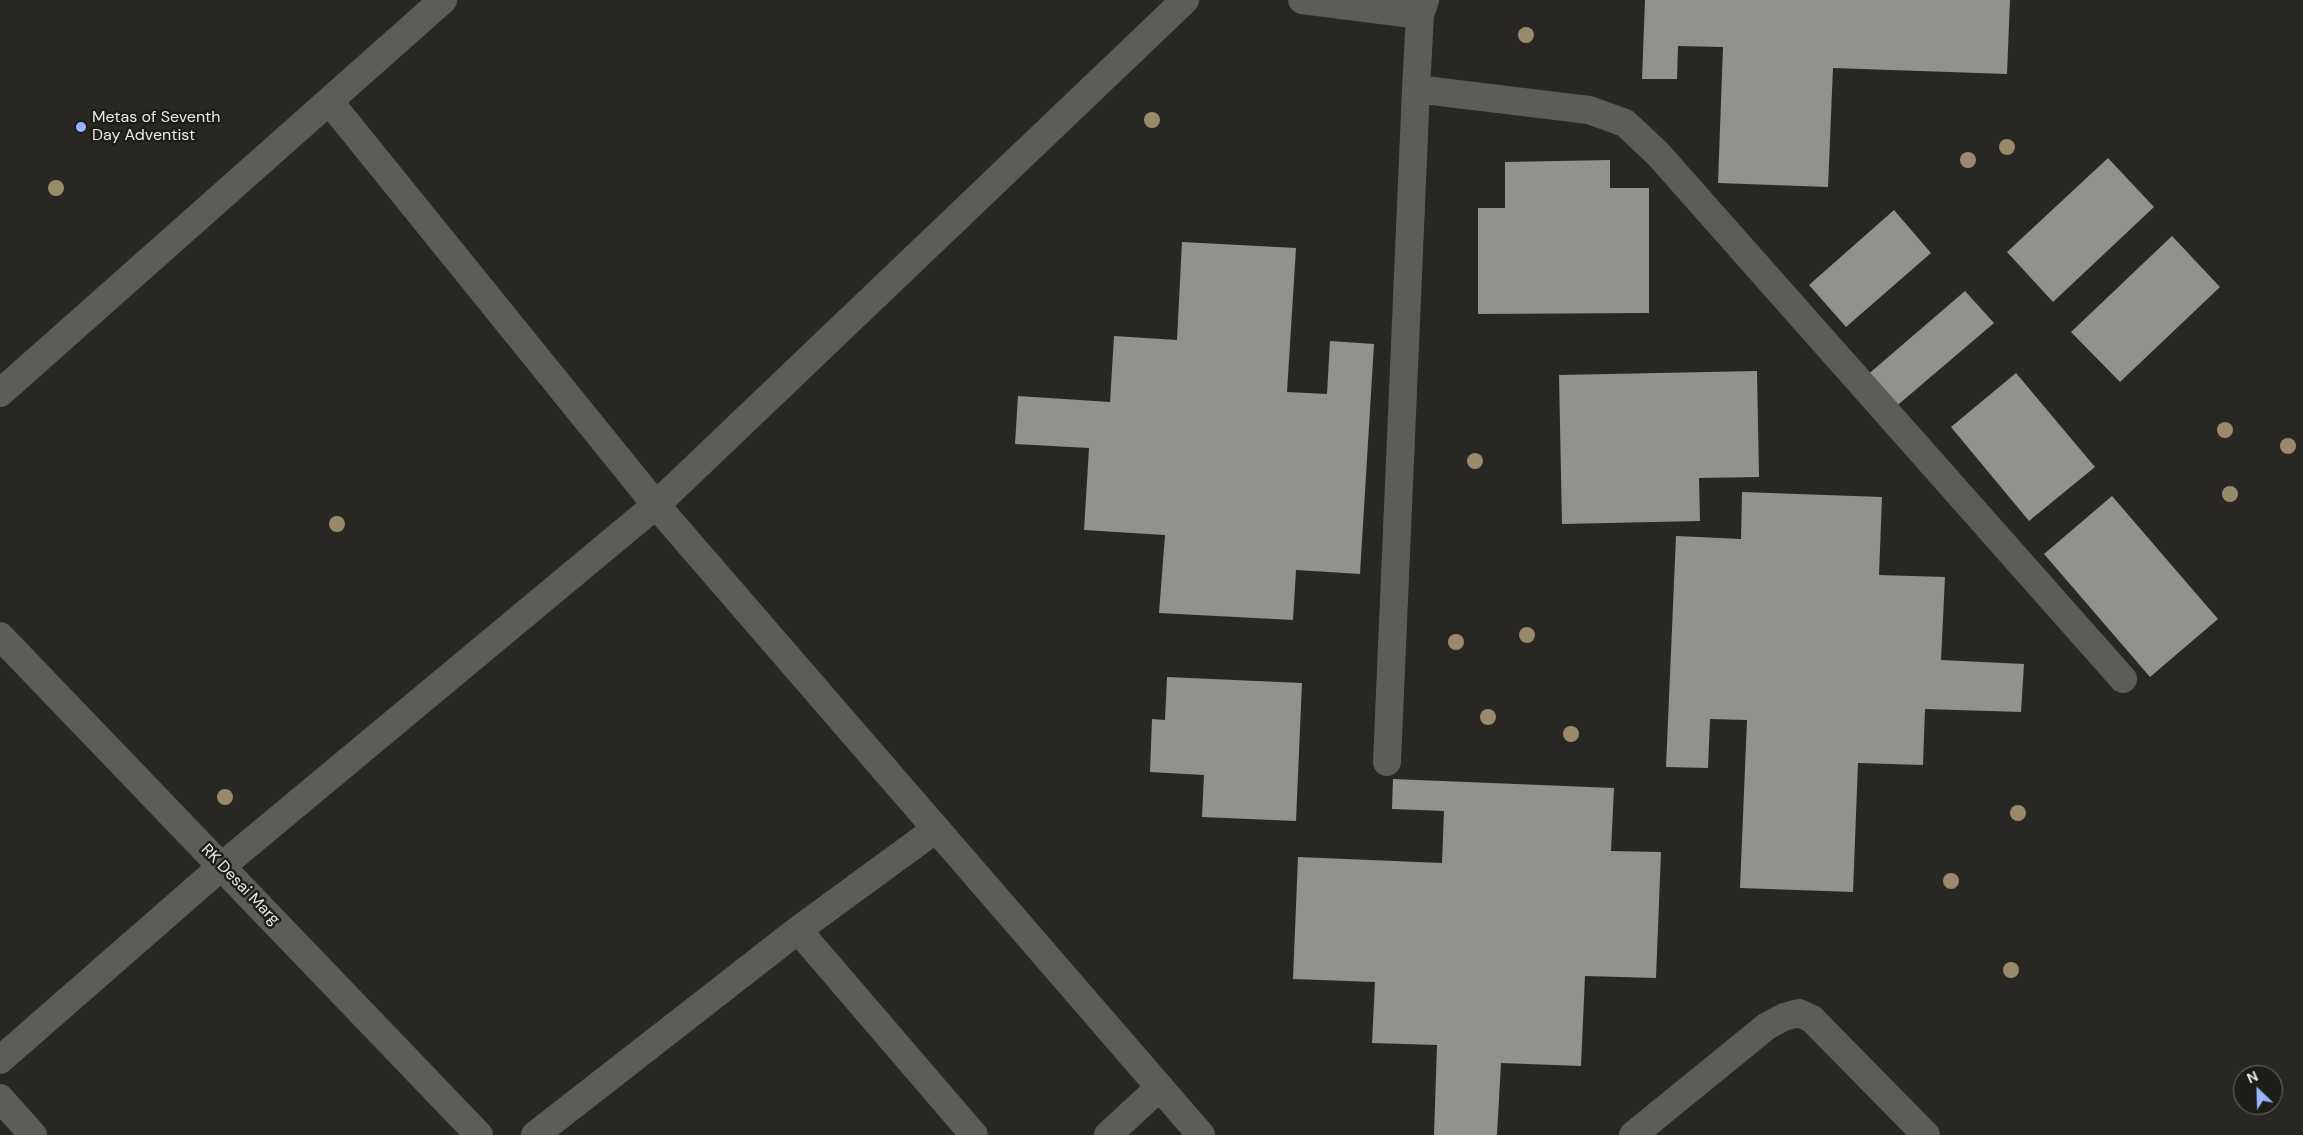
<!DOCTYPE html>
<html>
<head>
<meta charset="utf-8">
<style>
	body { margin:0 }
	#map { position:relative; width:2303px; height:1135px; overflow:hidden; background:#282724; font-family:"DM Sans",sans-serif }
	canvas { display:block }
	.north { position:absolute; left:2233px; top:1065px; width:50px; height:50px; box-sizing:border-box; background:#1e1d1a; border:1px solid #706f6c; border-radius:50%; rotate:336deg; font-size:14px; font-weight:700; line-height:20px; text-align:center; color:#eae9e7 }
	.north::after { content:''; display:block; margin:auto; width:18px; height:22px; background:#97b6fd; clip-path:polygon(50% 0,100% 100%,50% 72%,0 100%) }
</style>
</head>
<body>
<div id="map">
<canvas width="2303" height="1135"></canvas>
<div class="north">N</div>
</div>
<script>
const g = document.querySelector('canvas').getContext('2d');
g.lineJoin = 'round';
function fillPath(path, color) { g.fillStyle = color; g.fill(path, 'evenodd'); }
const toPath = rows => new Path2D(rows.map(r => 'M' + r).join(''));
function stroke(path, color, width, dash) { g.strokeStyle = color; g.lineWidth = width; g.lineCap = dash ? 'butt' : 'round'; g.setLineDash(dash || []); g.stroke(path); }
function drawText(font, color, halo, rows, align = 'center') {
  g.font = font + ' "DM Sans",sans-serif'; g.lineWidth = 5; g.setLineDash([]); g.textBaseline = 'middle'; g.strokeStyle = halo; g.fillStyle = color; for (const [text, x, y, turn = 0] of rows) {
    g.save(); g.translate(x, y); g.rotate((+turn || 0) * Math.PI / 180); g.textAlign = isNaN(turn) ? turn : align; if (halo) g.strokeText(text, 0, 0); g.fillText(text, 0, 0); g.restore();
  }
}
fillPath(toPath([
	[1645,0,2010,0,2007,74,1833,68,1828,187,1718,183,1723,47,1678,46,1677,79,1642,79],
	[2108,158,2154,207,2053,302,2007,252],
	[1610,160,1610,188,1649,188,1649,313,1478,314,1478,208,1505,208,1505,162],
	[1894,210,1931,253,1846,327,1809,285],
	[2172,236,2220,287,2120,382,2071,332],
	[1182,242,1296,248,1287,392,1327,394,1330,341,1374,344,1360,574,1296,570,1293,620,1159,613,1165,535,1084,530,1089,448,1015,444,1018,396,1110,402,1114,336,1177,340],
	[1965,291,1994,323,1893,409,1865,377],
	[1757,371,1759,477,1699,478,1700,521,1562,524,1559,375],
	[2016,373,2095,467,2029,521,1951,427],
	[1742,492,1882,497,1879,575,1945,577,1941,660,2024,664,2021,712,1925,709,1923,765,1858,763,1853,892,1740,888,1747,720,1710,719,1708,768,1666,767,1676,536,1741,539],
	[2112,496,2218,619,2150,677,2044,554],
	[1167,677,1302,683,1296,821,1202,817,1204,775,1150,772,1152,719,1165,720],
	[1393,779,1614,788,1611,851,1661,852,1656,978,1585,976,1581,1066,1501,1063,1497,1135,1434,1135,1437,1045,1372,1043,1375,982,1293,979,1298,857,1442,863,1444,811,1392,809]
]), '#93918e');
stroke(toPath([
	[1302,0,1420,15],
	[1416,89,1589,110,1625,123,1658,154,2123,679],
	[329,101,656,505,1201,1135],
	[0,393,443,0],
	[0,636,479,1135],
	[1387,762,1416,89,1420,15,1425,0],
	[798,930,974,1135],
	[0,1060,222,866,656,505,1185,0],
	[0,1098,33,1135],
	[535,1135,798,930,936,829],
	[1108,1135,1160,1087],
	[1633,1135,1767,1026,1784,1017,1799,1013,1812,1019,1926,1135]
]), '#5d5c58', 28);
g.fillStyle = '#988a6a';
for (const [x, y] of [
	[1526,35],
	[1152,120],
	[2007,147],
	[1968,160],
	[56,188],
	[2225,430],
	[2288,446],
	[1475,461],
	[2230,494],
	[337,524],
	[1527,635],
	[1456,642],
	[1488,717],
	[1571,734],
	[225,797],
	[2018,813],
	[1951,881],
	[2011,970]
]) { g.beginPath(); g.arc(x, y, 8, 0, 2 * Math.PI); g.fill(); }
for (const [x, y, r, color] of [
	[81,127,6,"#97b6fd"]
]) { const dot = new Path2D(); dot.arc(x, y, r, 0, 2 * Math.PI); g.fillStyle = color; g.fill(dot); stroke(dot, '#1e1d1a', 2); }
drawText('16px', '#eae9e7', '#1e1d1a', [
	["Metas of Seventh",92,118],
	["Day Adventist",92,136]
], 'left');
drawText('16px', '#eae9e7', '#1e1d1a', [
	["RK Desai Marg",240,885,46]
]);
</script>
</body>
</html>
